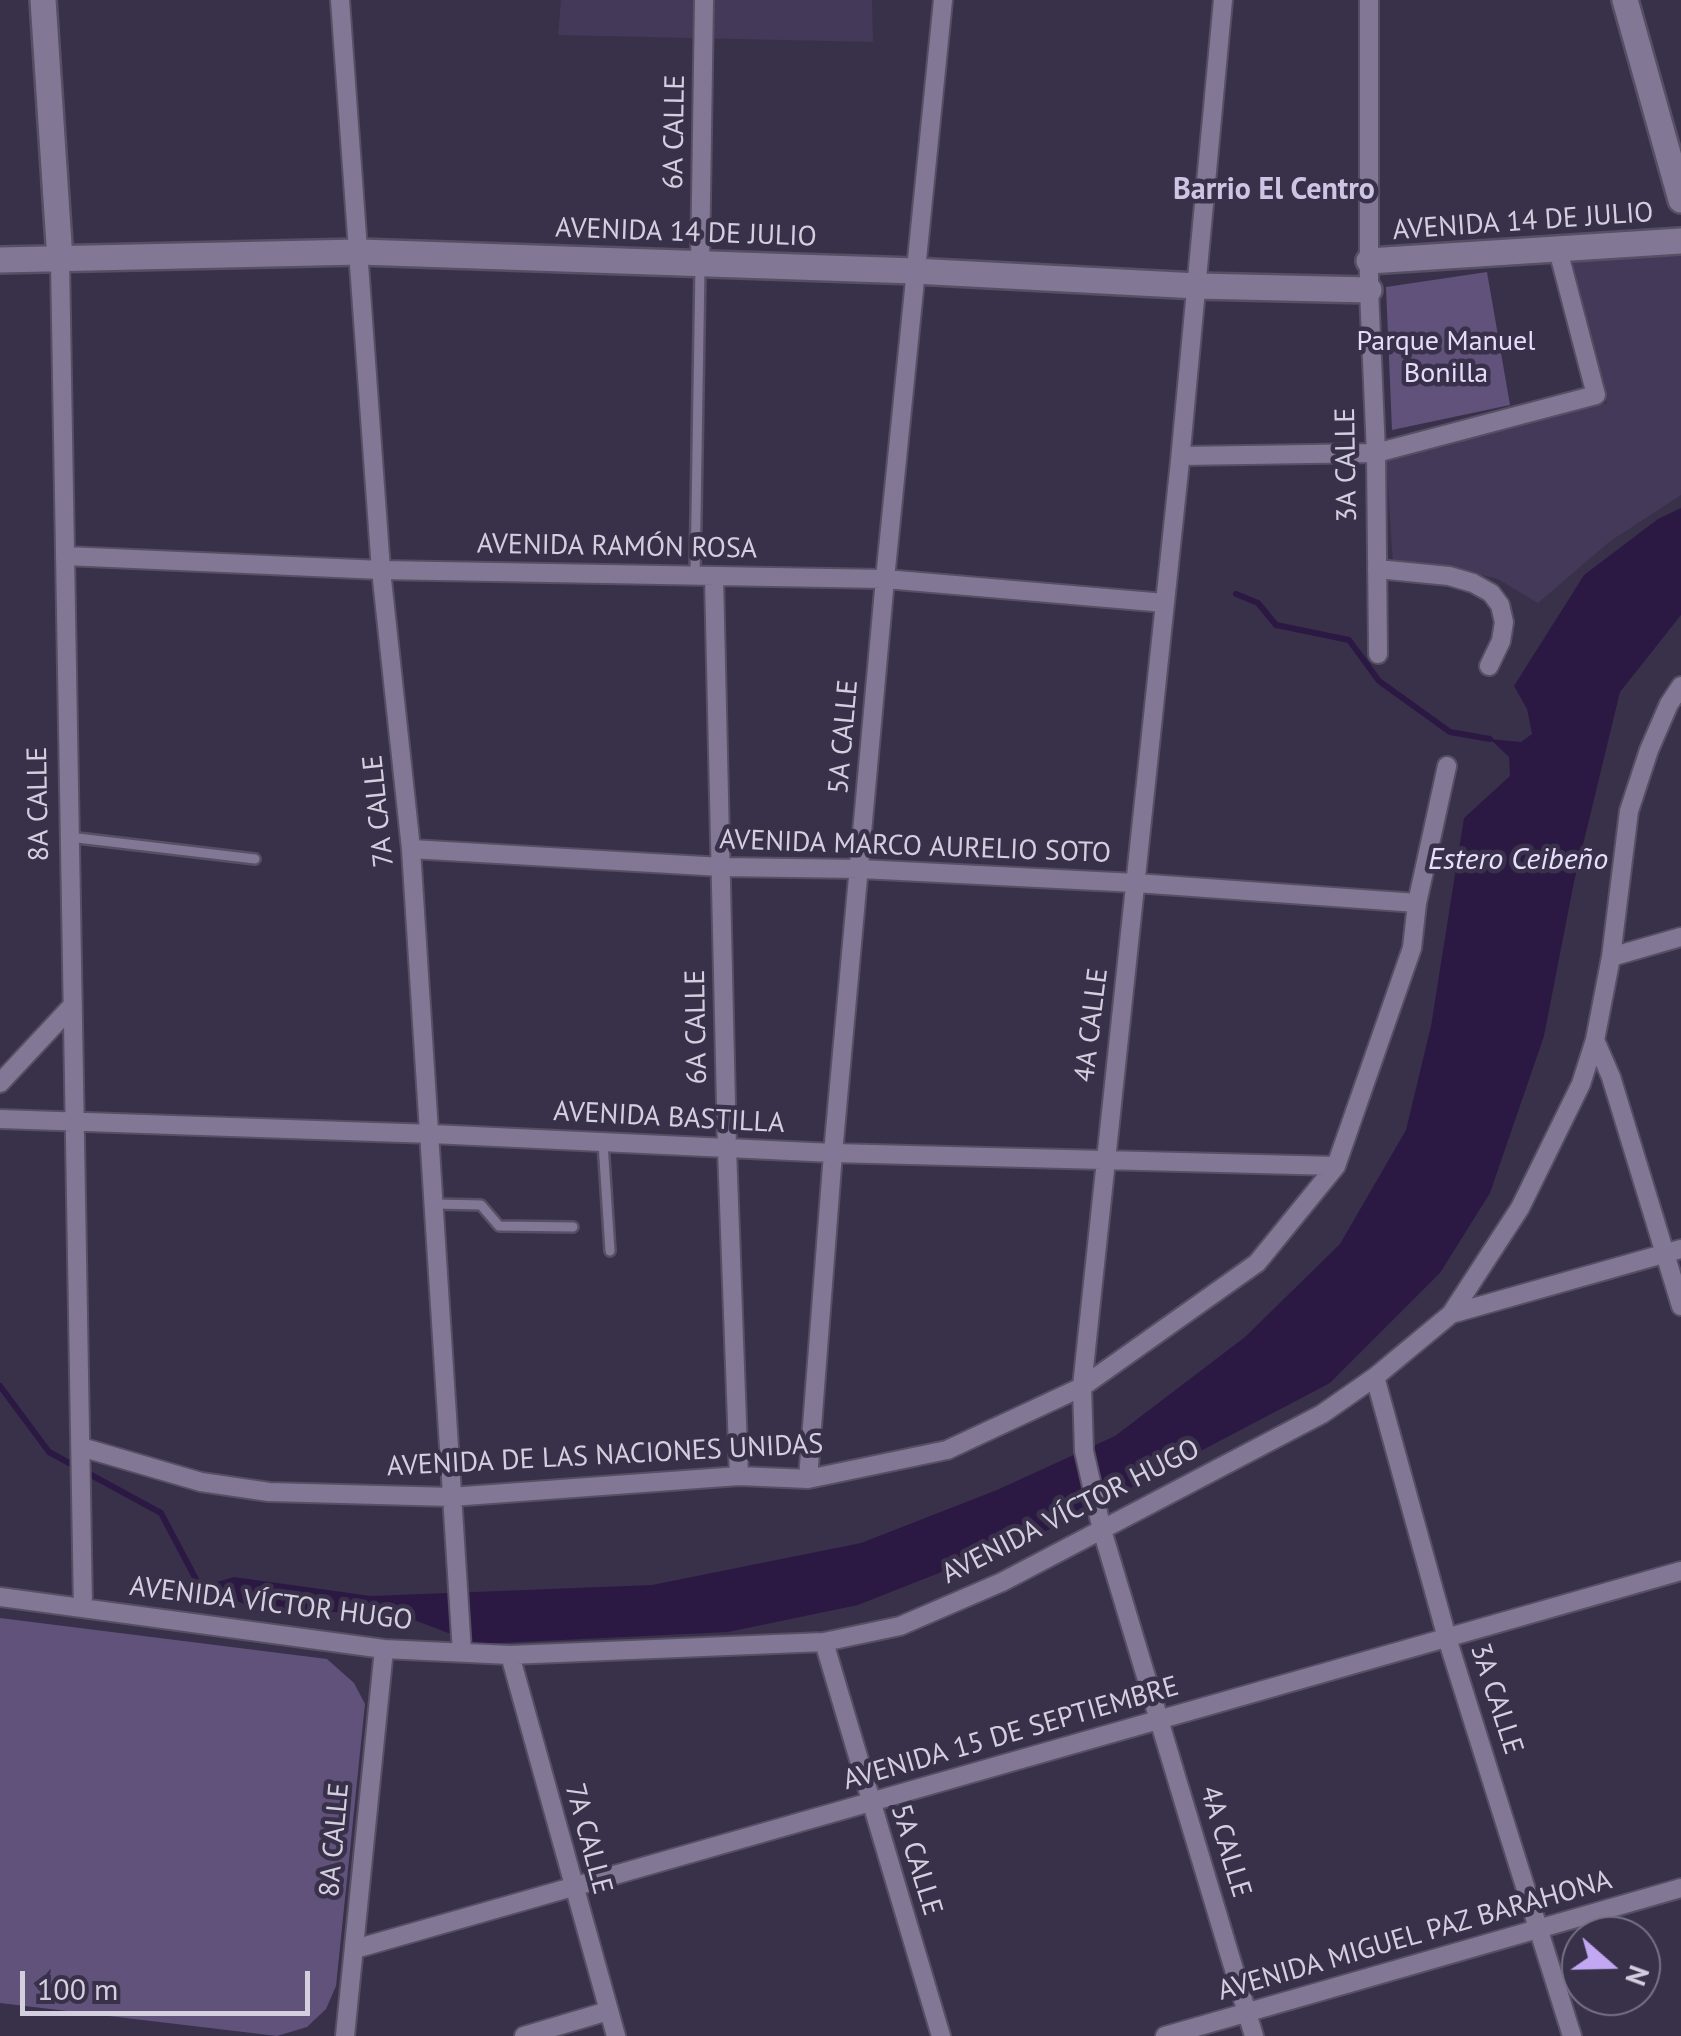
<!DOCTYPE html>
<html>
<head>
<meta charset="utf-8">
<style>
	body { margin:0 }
	#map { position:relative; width:1681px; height:2036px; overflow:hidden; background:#39314a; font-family:"PT Sans",sans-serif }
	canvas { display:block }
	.north { position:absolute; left:1561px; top:1916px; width:100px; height:100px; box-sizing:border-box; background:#39314a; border:2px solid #777086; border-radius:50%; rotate:110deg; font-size:28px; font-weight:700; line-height:40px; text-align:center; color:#d4cfdf }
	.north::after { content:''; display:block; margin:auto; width:35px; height:45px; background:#c2a8f3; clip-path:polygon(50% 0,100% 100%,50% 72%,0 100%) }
	.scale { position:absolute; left:20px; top:1971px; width:290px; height:45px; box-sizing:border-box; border:5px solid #d4cfdf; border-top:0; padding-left:12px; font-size:30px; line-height:35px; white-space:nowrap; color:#d4cfdf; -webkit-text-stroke:8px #39314a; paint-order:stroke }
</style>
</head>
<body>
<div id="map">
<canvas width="1681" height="2036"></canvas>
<div class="north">N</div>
<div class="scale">100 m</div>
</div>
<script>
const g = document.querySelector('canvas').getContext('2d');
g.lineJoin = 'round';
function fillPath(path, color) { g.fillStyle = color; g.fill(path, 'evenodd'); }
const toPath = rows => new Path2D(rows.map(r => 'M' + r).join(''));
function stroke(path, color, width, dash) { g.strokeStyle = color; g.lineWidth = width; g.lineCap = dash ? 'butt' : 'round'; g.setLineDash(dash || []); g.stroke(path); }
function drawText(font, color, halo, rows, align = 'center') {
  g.font = font + ' "PT Sans",sans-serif'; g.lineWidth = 9; g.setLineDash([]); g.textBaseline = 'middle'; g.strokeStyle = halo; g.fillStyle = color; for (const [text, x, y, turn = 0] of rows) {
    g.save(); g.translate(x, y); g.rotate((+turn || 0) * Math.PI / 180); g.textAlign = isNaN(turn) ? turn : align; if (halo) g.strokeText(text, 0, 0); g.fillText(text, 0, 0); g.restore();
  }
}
fillPath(toPath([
	[561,0,872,0,873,42,558,35],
	[1681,249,1681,495,1609,542,1538,603,1498,579,1473,573,1393,564,1386,458,1607,403,1569,262]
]), '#443958');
fillPath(toPath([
	[1487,272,1510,405,1392,430,1386,287],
	[0,1618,327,1659,354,1683,365,1704,336,1986,326,2009,307,2027,277,2036,0,2003]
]), '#60527b');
fillPath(toPath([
	[1681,508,1681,615,1620,692,1574,882,1544,1036,1490,1193,1440,1273,1330,1383,1058,1526,858,1605,728,1632,478,1644,403,1616,330,1612,271,1614,200,1587,234,1577,371,1596,652,1585,861,1543,997,1490,1115,1436,1245,1337,1340,1244,1406,1130,1431,1026,1464,818,1510,776,1509,757,1490,739,1521,742,1532,734,1527,709,1514,686,1584,575,1658,519]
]), '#2b1944');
stroke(toPath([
	[1236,594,1258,603,1276,625,1349,640,1379,681,1450,732,1490,739],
	[0,1386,49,1452,161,1513,200,1587]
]), '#2b1944', 6);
const lane = toPath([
	[695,576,700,267],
	[69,837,255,859],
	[603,1143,610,1251],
	[436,1204,481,1205,499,1226,573,1227]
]);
const street = toPath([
	[340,0,381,570,411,849,462,1652],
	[1223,0,1180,461,1082,1387,1084,1451,1102,1530,1254,2036],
	[1369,0,1369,290,1376,453,1378,654],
	[60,260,83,1608],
	[700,264,704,0],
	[1181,456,1376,453,1596,395,1558,250],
	[66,556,381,570,885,579,1165,603],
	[1377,569,1449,576,1473,583,1491,593,1500,605,1504,622,1501,641,1489,666],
	[714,577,727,1149,739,1476],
	[411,849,722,867,861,869,1136,883,1417,903],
	[1611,957,1681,937],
	[1595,1040,1611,1077,1681,1306],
	[0,1083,71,1007],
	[0,1119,432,1134,833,1153,1336,1166],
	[1451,1314,1681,1249],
	[1375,1377,1447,1638,1572,2036],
	[81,1447,201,1482,269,1492,451,1497,739,1476,808,1479,947,1450,1082,1387,1257,1263,1336,1166,1412,948,1417,903,1447,766],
	[808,1479,833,1153,885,579,943,0],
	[0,1597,384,1649,510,1655,824,1642,900,1626,1002,1582,1322,1414,1375,1377,1451,1314,1520,1208,1581,1084,1595,1040,1611,957,1629,811,1649,750,1669,704,1681,686],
	[824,1642,941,2036],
	[510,1655,616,2036],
	[355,1949,1681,1571],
	[345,2036,384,1649],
	[524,2036,608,2011],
	[1165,2036,1681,1888]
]);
const secondary = toPath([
	[43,0,60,260],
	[1625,0,1681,200],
	[0,260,360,252,914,271,1197,286,1369,290],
	[1369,261,1681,241]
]);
stroke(lane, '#574f64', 14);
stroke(street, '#574f64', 22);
stroke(secondary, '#574f64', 30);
stroke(lane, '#827895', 9);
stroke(street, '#827895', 18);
stroke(secondary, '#827895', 25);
drawText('28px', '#d4cfdf', '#39314a', [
	["6A CALLE",675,132,-89],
	["AVENIDA 14 DE JULIO",1523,222,-4],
	["AVENIDA 14 DE JULIO",686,233,2],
	["3A CALLE",1347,465,-91],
	["AVENIDA RAMÓN ROSA",617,547,1],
	["5A CALLE",844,737,-85],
	["8A CALLE",39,804,-91],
	["7A CALLE",379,811,-96],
	["AVENIDA MARCO AURELIO SOTO",915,847,2],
	["4A CALLE",1092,1025,-83],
	["6A CALLE",697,1027,-91],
	["AVENIDA BASTILLA",669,1118,3],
	["AVENIDA DE LAS NACIONES UNIDAS",605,1456,-3],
	["AVENIDA VÍCTOR HUGO",1071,1512,-27],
	["AVENIDA VÍCTOR HUGO",271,1604,7],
	["3A CALLE",1496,1699,72],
	["AVENIDA 15 DE SEPTIEMBRE",1011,1734,-16],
	["7A CALLE",588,1839,75],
	["8A CALLE",335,1840,-85],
	["4A CALLE",1225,1842,73],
	["5A CALLE",916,1860,73],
	["AVENIDA MIGUEL PAZ BARAHONA",1415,1936,-16]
]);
drawText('28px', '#e6ddfc', '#39314a', [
	["Parque Manuel",1446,342],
	["Bonilla",1446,374]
]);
drawText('bold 30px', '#cec4e4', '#39314a', [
	["Barrio El Centro",1274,190]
]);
drawText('italic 30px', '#e8dffe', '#39314a', [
	["Estero Ceibeño",1518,860]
]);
</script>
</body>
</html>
